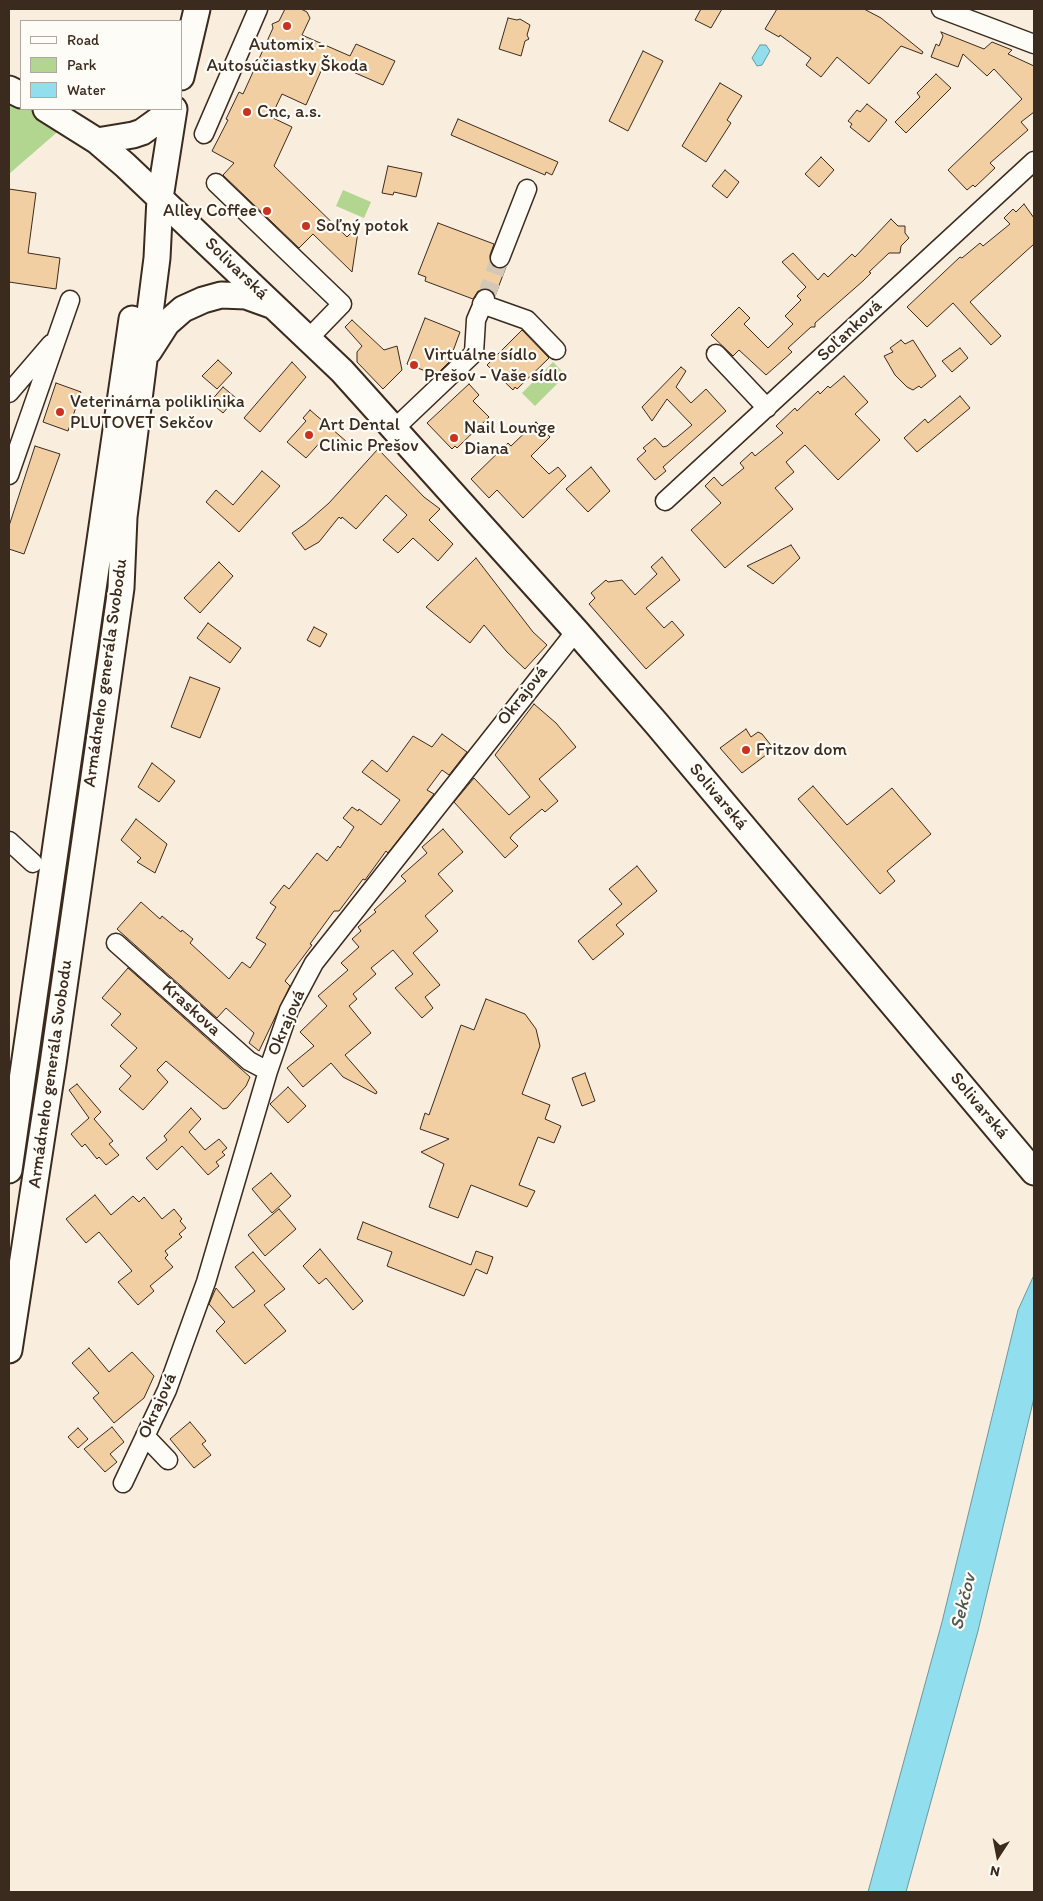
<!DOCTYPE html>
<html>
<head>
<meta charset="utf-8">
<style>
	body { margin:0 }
	#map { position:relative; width:1043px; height:1901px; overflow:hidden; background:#f9eede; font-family:Itim,sans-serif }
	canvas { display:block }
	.frame { position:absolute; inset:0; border:10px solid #3b2a1e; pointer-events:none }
	.legend { position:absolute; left:20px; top:20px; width:162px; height:90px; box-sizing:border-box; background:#fdfcf7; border:1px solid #afa8a0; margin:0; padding:6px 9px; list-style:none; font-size:15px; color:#3b2a1e }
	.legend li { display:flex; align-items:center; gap:10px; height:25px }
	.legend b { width:25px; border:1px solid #afa8a0 }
	.north { position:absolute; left:973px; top:1831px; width:50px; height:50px; -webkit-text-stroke:4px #fdfcf7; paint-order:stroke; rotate:191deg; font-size:14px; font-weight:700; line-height:20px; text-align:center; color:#3b2a1e }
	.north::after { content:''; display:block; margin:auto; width:18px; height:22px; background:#3b2a1e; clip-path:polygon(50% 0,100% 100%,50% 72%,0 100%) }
</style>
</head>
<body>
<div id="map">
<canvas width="1043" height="1901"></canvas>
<div class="frame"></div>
<ul class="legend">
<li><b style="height:6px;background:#fdfcf7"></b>Road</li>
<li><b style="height:14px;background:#b2d590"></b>Park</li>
<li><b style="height:14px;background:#90deee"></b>Water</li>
</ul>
<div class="north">N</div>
</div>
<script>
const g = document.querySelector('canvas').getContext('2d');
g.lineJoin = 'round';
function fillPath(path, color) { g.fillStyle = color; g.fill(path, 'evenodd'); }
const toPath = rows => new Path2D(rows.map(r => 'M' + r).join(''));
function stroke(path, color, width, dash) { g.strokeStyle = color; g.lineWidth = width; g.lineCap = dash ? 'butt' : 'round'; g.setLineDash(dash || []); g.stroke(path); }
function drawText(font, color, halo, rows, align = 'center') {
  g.font = font + ' Itim,sans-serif'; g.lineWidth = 4.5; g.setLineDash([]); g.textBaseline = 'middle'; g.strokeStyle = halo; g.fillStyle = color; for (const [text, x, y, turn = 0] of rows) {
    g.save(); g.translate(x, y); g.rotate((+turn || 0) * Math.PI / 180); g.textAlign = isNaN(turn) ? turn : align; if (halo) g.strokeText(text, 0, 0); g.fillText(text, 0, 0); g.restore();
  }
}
fillPath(toPath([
	[9,97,21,102,21,109,39,109,70,121,9,174],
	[343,190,371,202,364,218,336,206],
	[553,362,566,375,535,406,522,393]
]), '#b2d590');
const water = toPath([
	[760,45,766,45,770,51,762,65,757,66,752,58,760,45],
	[1034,1275,1034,1398,978,1631,906,1892,868,1892,942,1622,1018,1310,1034,1275]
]);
fillPath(water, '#90deee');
stroke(water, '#6e969b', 1);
const building = toPath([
	[285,9,301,9,307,12,310,18,302,35,350,56,356,44,395,61,383,85,344,68,343,71,325,62,306,105,282,94,271,117,292,127,274,166,347,237,359,225,352,272,313,234,299,248,223,175,234,163,212,151,228,120,226,119,239,92,243,94,273,28,272,24,279,21,285,9],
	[701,9,722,9,711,28,695,20,701,9],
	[777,9,864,9,881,18,923,52,922,54,901,46,869,84,837,57,821,77,806,65,811,58,780,35,779,37,765,29,777,9],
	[508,18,517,20,520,19,530,25,527,35,529,39,525,41,521,56,499,49,508,18],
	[941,32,984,49,992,42,1012,50,1008,54,1034,66,1034,112,1021,122,1028,130,990,163,995,168,975,187,973,185,967,190,948,170,1022,99,994,69,987,76,963,54,958,67,931,57,936,44,939,46,943,36,941,32],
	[643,51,663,61,628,131,609,121,643,51],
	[936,74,951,88,906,133,895,122,920,97,917,93,936,74],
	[720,83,742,96,727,120,731,123,706,162,682,146,720,83],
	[867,104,887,120,869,142,850,127,852,124,848,121,857,110,860,112,867,104],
	[458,119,558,162,552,175,546,172,545,175,451,135,458,119],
	[821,157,834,170,819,187,805,174,821,157],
	[388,166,422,173,416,197,394,192,393,195,382,193,388,166],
	[725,170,739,182,727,198,712,186,725,170],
	[9,189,36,193,28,253,60,258,56,289,9,282,9,189],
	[1024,204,1034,218,1034,244,970,302,1001,336,991,345,953,303,927,327,907,307,960,257,962,258,980,243,983,246,1010,224,1004,218,1013,209,1016,212,1024,204],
	[891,219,898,226,905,226,905,233,909,238,901,246,900,253,889,253,869,272,871,273,863,281,815,323,815,327,811,327,788,348,792,352,766,375,739,350,733,356,711,335,739,307,750,318,744,324,768,348,793,324,785,316,801,300,797,296,806,287,782,262,793,253,818,280,824,273,828,277,852,254,855,257,891,219],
	[438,223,494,244,490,255,491,264,497,268,506,267,495,296,490,289,483,289,478,291,473,299,425,281,426,277,418,274,438,223],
	[425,318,460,332,449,362,436,375,407,364,425,318],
	[352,320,384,350,397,346,402,370,383,389,357,362,357,352,362,346,345,327,352,320],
	[522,330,549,358,517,389,515,387,513,390,487,365,522,330],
	[901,340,905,344,913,340,936,376,921,388,919,386,913,390,907,387,895,375,884,356,893,352,890,348,901,340],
	[960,348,968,358,952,372,942,361,960,348],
	[218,360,232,373,217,389,202,376,218,360],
	[292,362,306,377,260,432,244,418,292,362],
	[681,367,686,371,676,387,691,403,706,389,726,411,663,467,666,471,655,480,637,459,646,451,643,448,655,438,663,447,667,446,692,425,667,399,652,421,642,407,681,367],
	[844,376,868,402,855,414,880,440,838,480,805,445,786,462,794,472,775,488,793,509,725,568,691,530,721,503,705,486,714,477,722,486,744,468,740,463,752,452,755,456,783,433,776,426,795,408,797,411,818,391,820,394,828,386,830,388,844,376],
	[56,383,81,392,68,431,43,422,56,383],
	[469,384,479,395,473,401,489,417,457,448,455,446,452,449,427,423,469,384],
	[223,387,236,398,223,413,210,402,223,387],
	[960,396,970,408,917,452,904,438,925,419,928,423,960,396],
	[310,410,347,442,338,452,324,438,306,458,287,442,306,421,303,418,310,410],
	[536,422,550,437,531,456,549,474,558,467,566,476,523,518,497,490,489,498,471,479,508,443,511,446,536,422],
	[35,446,60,454,24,554,9,549,9,526,35,446],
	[378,449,424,497,440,509,429,520,453,544,438,561,413,538,398,553,383,540,407,515,386,495,356,529,342,517,341,519,339,517,319,542,305,550,292,533,305,524,329,503,378,449],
	[591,467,610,491,588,512,566,489,591,467],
	[262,471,280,486,239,532,206,502,216,490,233,505,262,471],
	[791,545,800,558,773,584,747,566,791,545],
	[662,557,680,580,646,608,664,628,672,621,684,635,646,669,589,604,595,598,591,593,606,580,608,582,622,580,635,595,657,574,651,567,662,557],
	[476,558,533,632,547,645,525,669,507,652,484,625,470,643,426,607,476,558],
	[219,562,233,576,200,613,184,598,219,562],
	[208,623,241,648,230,663,197,638,208,623],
	[314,627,327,634,320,647,307,640,314,627],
	[190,677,220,688,200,738,171,727,190,677],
	[534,704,556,723,576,747,539,779,558,801,545,812,542,809,513,834,510,838,518,846,505,858,454,802,474,778,509,815,530,797,495,755,534,704],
	[746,729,751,737,758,732,762,734,774,749,742,773,720,748,746,729],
	[442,734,467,752,449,775,442,770,427,790,434,794,388,853,386,851,365,880,363,879,339,911,334,911,310,944,312,945,285,981,290,986,259,1051,249,1043,254,1033,226,1008,217,1018,117,929,141,902,160,919,162,916,181,932,182,930,193,939,190,943,229,979,242,962,250,968,266,944,256,938,276,907,270,903,284,885,289,889,317,853,327,861,338,846,340,848,354,827,343,818,352,807,358,811,359,809,381,825,400,800,362,772,372,760,387,772,413,736,432,747,442,734],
	[152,763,175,781,159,802,138,787,152,763],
	[813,786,847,825,892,788,931,834,887,871,895,881,880,894,798,799,813,786],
	[136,819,167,844,155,873,137,862,141,858,121,840,136,819],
	[443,829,463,852,438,874,453,891,425,916,438,931,413,953,440,985,425,997,433,1008,422,1018,395,988,413,974,393,950,371,968,376,974,353,994,357,999,349,1006,371,1033,345,1055,377,1092,376,1094,343,1077,331,1063,303,1087,287,1068,314,1046,300,1032,327,1006,318,996,348,970,341,963,359,947,352,939,361,931,358,927,376,912,374,910,406,881,401,876,427,853,422,847,443,829],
	[637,866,657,891,616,925,624,934,593,960,578,941,622,904,609,889,637,866],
	[128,968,250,1077,246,1086,227,1108,223,1109,166,1061,157,1070,168,1082,143,1110,119,1089,131,1076,120,1066,137,1048,111,1025,121,1014,102,998,128,968],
	[486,999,525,1014,536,1029,540,1046,522,1094,550,1105,545,1119,561,1126,554,1143,538,1137,519,1185,535,1191,527,1207,471,1185,458,1218,429,1207,444,1164,421,1152,449,1139,420,1129,425,1113,429,1115,461,1025,474,1030,486,999],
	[585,1073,595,1101,582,1106,572,1078,585,1073],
	[77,1084,101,1112,94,1119,113,1141,109,1144,119,1155,106,1165,99,1157,97,1159,85,1144,82,1147,71,1134,89,1118,69,1090,77,1084],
	[288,1087,306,1106,288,1123,270,1104,288,1087],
	[191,1108,201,1119,189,1132,205,1150,219,1139,227,1148,222,1152,225,1155,216,1162,219,1166,208,1175,182,1146,157,1170,146,1158,167,1140,164,1136,191,1108],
	[271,1173,291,1196,272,1213,252,1189,271,1173],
	[95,1195,111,1215,133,1196,139,1202,144,1197,162,1219,174,1209,182,1219,180,1221,186,1228,179,1234,182,1237,165,1251,168,1255,165,1258,173,1267,150,1286,154,1291,138,1305,118,1282,132,1271,99,1232,86,1243,66,1219,95,1195],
	[279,1209,296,1229,265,1256,248,1235,279,1209],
	[363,1222,471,1265,476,1251,493,1257,487,1274,476,1269,464,1296,387,1266,392,1252,357,1239,363,1222],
	[320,1249,363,1301,353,1310,326,1278,319,1284,303,1266,320,1249],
	[253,1252,285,1289,264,1305,286,1331,245,1364,216,1331,225,1322,209,1304,216,1288,233,1308,255,1291,235,1267,253,1252],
	[89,1348,109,1372,132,1352,154,1376,144,1398,114,1423,93,1398,99,1393,72,1363,89,1348],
	[190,1422,206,1441,202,1444,211,1455,194,1468,170,1439,190,1422],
	[112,1427,124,1442,110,1454,117,1462,105,1472,84,1449,112,1427],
	[78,1428,88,1439,78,1448,68,1437,78,1428]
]);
fillPath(building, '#f1cfa2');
stroke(building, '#3b2a1e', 1);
stroke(toPath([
	[485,299,500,258]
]), '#d3c7b8', 18, [18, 9]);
const street = toPath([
	[941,9,1034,44],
	[204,134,258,9],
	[216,183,342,304,309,338],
	[500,258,527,189],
	[482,304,527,320,556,350],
	[716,354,767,408],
	[9,393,51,344],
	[394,429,474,353,476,320,485,299],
	[9,475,70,300],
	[665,501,1034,161],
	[9,841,33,863],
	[116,943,249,1061,268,1071],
	[145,1436,168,1460],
	[123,1483,167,1390,206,1282,268,1071,289,1010,314,963,576,631]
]);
const secondary = toPath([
	[181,77,197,9],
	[9,89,21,95],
	[46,109,97,141,125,165,342,371,576,631,656,723,1034,1172],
	[97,141,133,135,142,132,174,109],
	[149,351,167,323,183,309,203,300,221,295,246,296,271,305],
	[9,1170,132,319],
	[9,1350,53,1064,121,588,124,517,157,258,160,198,174,109]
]);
stroke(street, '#3b2a1e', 21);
stroke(secondary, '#3b2a1e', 29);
stroke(street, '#fdfcf7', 18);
stroke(secondary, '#fdfcf7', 25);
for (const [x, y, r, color] of [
	[287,26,5,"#c8321e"],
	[247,112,5,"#c8321e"],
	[267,211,5,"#c8321e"],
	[306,226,5,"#c8321e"],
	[414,365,5,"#c8321e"],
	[60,412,5,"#c8321e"],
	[309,435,5,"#c8321e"],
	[454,438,5,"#c8321e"],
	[746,750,5,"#c8321e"]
]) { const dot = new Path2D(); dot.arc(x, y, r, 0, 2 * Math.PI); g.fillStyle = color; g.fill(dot); stroke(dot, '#fdfcf7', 2); }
drawText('18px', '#3b2a1e', '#fdfcf7', [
	["Automix -",287,45,"center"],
	["Autosúčiastky Škoda",287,66,"center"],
	["Cnc, a.s.",257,112],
	["Alley Coffee",257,211,"right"],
	["Soľný potok",316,226],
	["Virtuálne sídlo",424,355],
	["Prešov - Vaše sídlo",424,376],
	["Veterinárna poliklinika",70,402],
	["PLUTOVET Sekčov",70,423],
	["Art Dental",319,425],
	["Clinic Prešov",319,446],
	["Nail Lounge",464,428],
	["Diana",464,449],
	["Fritzov dom",756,750]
], 'left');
drawText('18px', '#3b2a1e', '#fdfcf7', [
	["Solivarská",236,269,44],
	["Soľanková",850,331,-43],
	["Armádneho generála Svobodu",106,673,-82],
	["Okrajová",523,696,-52],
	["Solivarská",718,797,50],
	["Kraskova",191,1009,42],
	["Okrajová",287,1023,-67],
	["Armádneho generála Svobodu",51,1074,-82],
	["Solivarská",979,1106,50],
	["Okrajová",158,1406,-66]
]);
drawText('italic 19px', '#505752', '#fdfcf7', [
	["Sekčov",964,1602,-76]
]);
</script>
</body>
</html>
